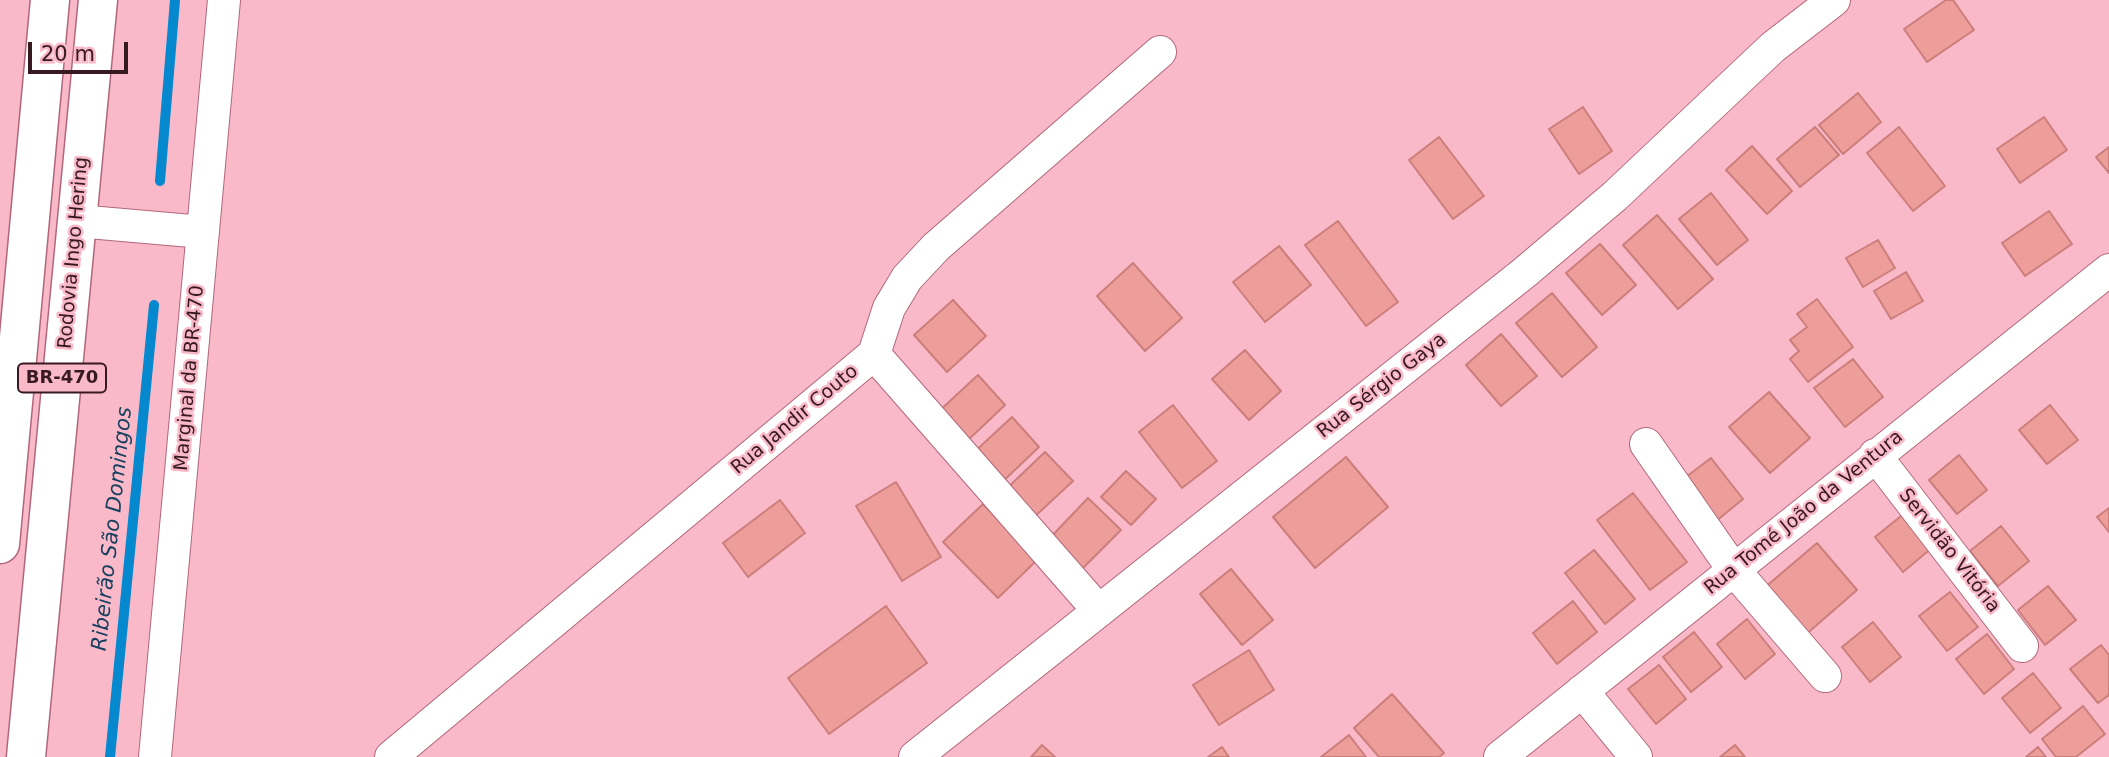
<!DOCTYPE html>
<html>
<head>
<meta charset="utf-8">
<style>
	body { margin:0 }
	#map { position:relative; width:2109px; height:757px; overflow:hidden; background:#fab9c9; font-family:"DejaVu Sans",sans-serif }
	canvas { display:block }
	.scale { position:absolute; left:28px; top:42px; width:100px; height:32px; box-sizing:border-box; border:4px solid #371922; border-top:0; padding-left:9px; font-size:21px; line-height:24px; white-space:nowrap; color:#371922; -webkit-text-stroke:5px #fab9c9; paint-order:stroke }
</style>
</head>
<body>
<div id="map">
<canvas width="2109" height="757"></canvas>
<div class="scale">20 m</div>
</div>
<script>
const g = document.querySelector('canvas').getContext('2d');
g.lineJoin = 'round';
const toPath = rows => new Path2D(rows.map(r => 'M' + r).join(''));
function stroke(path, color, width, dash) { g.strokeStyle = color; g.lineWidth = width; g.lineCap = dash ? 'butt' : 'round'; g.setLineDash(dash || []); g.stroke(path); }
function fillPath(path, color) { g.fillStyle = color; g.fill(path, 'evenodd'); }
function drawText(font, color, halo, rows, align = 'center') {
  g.font = font + ' "DejaVu Sans",sans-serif'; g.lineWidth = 5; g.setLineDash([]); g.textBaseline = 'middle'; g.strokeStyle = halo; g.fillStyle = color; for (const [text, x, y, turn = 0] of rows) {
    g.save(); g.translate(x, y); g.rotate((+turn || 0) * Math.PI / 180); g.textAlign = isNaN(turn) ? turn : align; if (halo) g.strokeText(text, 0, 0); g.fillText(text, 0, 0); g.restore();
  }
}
stroke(toPath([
	[160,181,175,0],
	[110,757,154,305]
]), '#0588ce', 10);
const building = toPath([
	[1946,0,1953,0,1974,30,1927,62,1904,29,1946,0],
	[1858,93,1881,122,1843,154,1819,125,1858,93],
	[1583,107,1612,151,1579,174,1549,129,1583,107],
	[2044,117,2067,150,2020,183,1997,149,2044,117],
	[1815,127,1839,155,1800,187,1777,159,1815,127],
	[1899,127,1945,186,1913,211,1867,153,1899,127],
	[1439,137,1484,196,1453,219,1409,160,1439,137],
	[1752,146,1792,191,1767,214,1726,170,1752,146],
	[2109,147,2109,173,2096,157,2109,147],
	[1711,193,1748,240,1717,265,1679,219,1711,193],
	[2049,211,2072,244,2025,276,2002,243,2049,211],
	[1657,215,1713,279,1678,309,1623,245,1657,215],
	[1338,221,1398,302,1366,326,1305,245,1338,221],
	[1878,240,1895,268,1863,287,1846,258,1878,240],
	[1600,244,1636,285,1602,315,1566,273,1600,244],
	[1279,246,1311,285,1265,322,1233,282,1279,246],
	[1133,263,1182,318,1145,351,1097,296,1133,263],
	[1906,272,1923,301,1891,319,1874,291,1906,272],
	[1552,293,1597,347,1562,377,1516,323,1552,293],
	[1817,299,1853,347,1808,382,1790,359,1799,351,1790,340,1807,327,1797,314,1817,299],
	[953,300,986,336,947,372,914,335,953,300],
	[1501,334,1537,376,1501,406,1466,365,1501,334],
	[1245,350,1281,391,1249,420,1212,379,1245,350],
	[1853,359,1883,397,1845,427,1814,388,1853,359],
	[978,375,1005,405,964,444,936,414,978,375],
	[1769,392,1810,438,1770,473,1729,427,1769,392],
	[1173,405,1217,461,1182,488,1139,432,1173,405],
	[2050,405,2078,440,2047,464,2019,430,2050,405],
	[1012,417,1039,447,998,486,970,456,1012,417],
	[1045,452,1073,481,1031,520,1004,491,1045,452],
	[1959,455,1987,490,1957,514,1929,480,1959,455],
	[1346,457,1388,507,1315,568,1273,517,1346,457],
	[1711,458,1743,499,1715,522,1682,480,1711,458],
	[1126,471,1156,499,1131,525,1101,497,1126,471],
	[896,482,941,557,902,581,856,506,896,482],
	[1633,493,1687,562,1650,590,1597,520,1633,493],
	[1088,498,1121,530,1080,571,1048,540,1088,498],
	[780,500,805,533,748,577,723,543,780,500],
	[983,504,1037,560,998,598,943,542,983,504],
	[2109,508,2109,532,2097,517,2109,508],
	[1906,512,1933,547,1903,572,1875,537,1906,512],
	[2001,526,2029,561,1998,586,1970,551,2001,526],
	[1817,543,1857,590,1803,637,1763,589,1817,543],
	[1594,550,1635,599,1605,624,1565,573,1594,550],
	[1231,569,1273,620,1242,645,1200,594,1231,569],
	[2048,586,2076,620,2045,645,2018,610,2048,586],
	[1950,592,1978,627,1947,651,1919,616,1950,592],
	[1573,601,1597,632,1557,664,1533,633,1573,601],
	[886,606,927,663,829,734,788,678,886,606],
	[1747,619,1775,654,1745,679,1717,644,1747,619],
	[1873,622,1901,657,1870,682,1842,647,1873,622],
	[1694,632,1722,667,1691,692,1663,657,1694,632],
	[1987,634,2014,669,1984,694,1956,659,1987,634],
	[2101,645,2109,655,2109,695,2098,703,2070,669,2101,645],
	[1249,650,1274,690,1219,725,1193,685,1249,650],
	[1659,665,1686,699,1656,724,1628,689,1659,665],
	[2033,673,2061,708,2030,733,2002,698,2033,673],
	[1392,694,1444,753,1439,757,1379,757,1354,728,1392,694],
	[2083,706,2105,734,2076,757,2056,757,2042,739,2083,706],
	[1349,735,1366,757,1321,757,1349,735],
	[1042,745,1055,757,1031,757,1042,745],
	[1735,745,1745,757,1720,757,1735,745],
	[1222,747,1229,757,1208,757,1222,747],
	[2038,747,2046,757,2026,757,2038,747]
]);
fillPath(building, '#ee9e9a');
stroke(building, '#cb7e7b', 2);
const street = toPath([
	[77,221,203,232],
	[874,354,1099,611],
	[1646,444,1733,569,1825,676],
	[1875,455,2022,646],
	[1582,691,1636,757],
	[155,757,224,0],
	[391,757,874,354,889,308,907,278,936,247,1160,52],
	[915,757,1524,273,1615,196,1773,47,1834,0],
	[1500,757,2109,270]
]);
const highway = toPath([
	[0,544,50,0],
	[26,757,98,0]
]);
stroke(street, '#b0677b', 34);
stroke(highway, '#b0677b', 41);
stroke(street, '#fff', 32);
stroke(highway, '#fff', 38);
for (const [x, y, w] of [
	[62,378,88]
]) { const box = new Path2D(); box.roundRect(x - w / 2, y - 14.5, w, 29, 5); g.fillStyle = '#fab9c9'; g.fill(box); stroke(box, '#371922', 2); }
drawText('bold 18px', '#371922', null, [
	["BR-470",62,378]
]);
drawText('19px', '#371922', '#fab9c9', [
	["Rodovia Ingo Hering",74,253,-85],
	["Marginal da BR-470",190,378,-85],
	["Rua Sérgio Gaya",1382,386,-38],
	["Rua Jandir Couto",795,420,-40],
	["Rua Tomé João da Ventura",1804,513,-39],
	["Servidão Vitória",1949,551,52]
]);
drawText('italic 21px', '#16405e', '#fab9c9', [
	["Ribeirão São Domingos",113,529,-84]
]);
</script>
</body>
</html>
